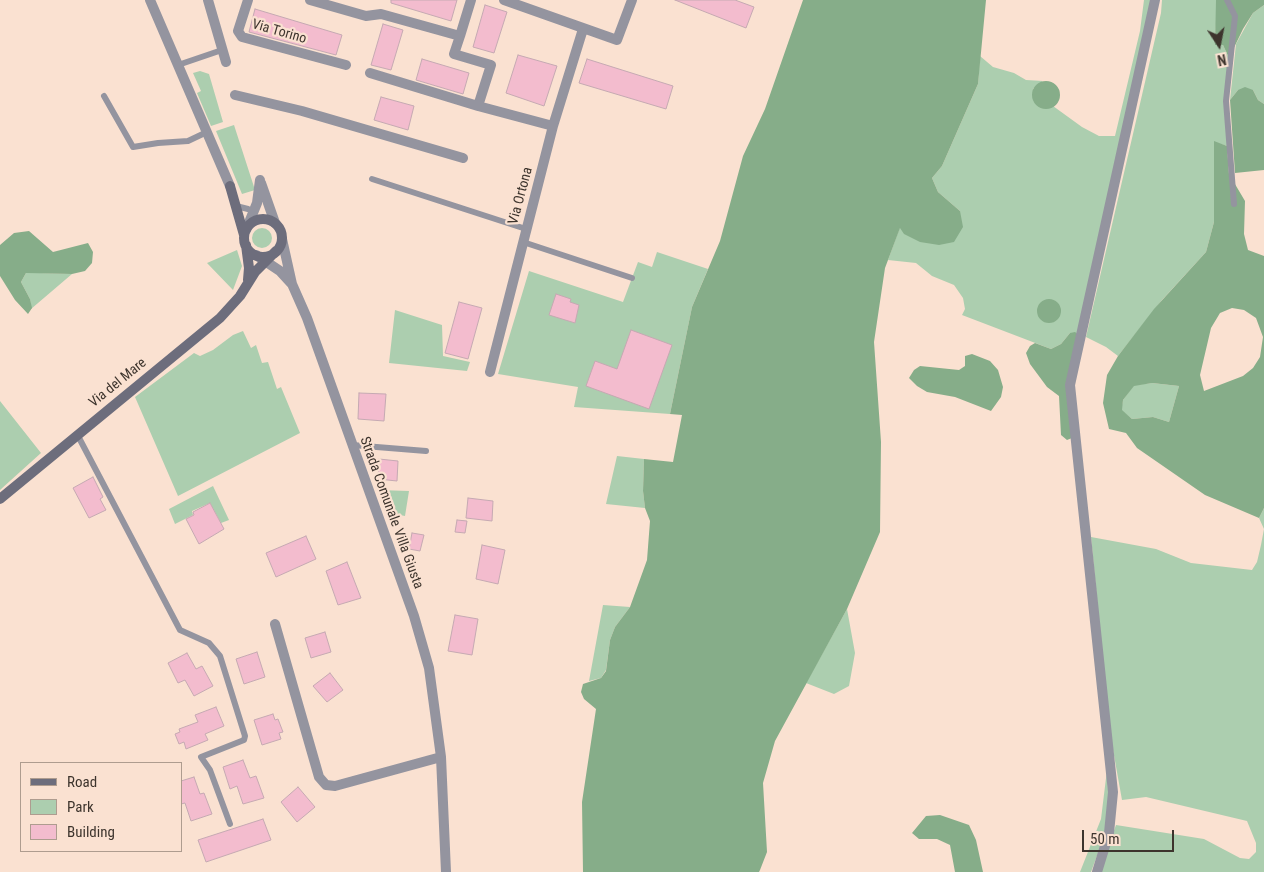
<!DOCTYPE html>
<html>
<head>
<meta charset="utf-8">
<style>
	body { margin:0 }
	#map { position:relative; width:1264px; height:872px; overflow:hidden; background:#fae1d1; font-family:"Roboto Condensed",sans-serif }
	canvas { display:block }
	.legend { position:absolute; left:20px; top:762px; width:162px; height:90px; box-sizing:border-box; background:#fae1d1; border:1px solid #ae9c8f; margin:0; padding:6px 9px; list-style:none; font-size:15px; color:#3d342d }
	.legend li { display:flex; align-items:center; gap:10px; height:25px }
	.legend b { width:25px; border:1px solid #ae9c8f }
	.north { position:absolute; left:1194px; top:20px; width:50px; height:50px; -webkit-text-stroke:4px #fae1d1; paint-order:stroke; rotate:169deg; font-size:14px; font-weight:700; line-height:20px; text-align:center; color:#3d342d }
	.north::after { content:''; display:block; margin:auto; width:18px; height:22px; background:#3d342d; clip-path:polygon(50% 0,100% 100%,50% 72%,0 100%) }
	.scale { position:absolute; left:1082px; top:830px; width:92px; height:22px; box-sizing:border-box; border:2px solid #3d342d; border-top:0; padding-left:6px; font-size:15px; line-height:18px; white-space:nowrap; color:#3d342d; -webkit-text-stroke:4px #fae1d1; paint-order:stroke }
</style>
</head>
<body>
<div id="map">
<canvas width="1264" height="872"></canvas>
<ul class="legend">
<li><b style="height:6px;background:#6d6d7c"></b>Road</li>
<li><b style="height:14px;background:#acceaf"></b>Park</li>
<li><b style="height:14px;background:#f3bcce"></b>Building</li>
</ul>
<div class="north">N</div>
<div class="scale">50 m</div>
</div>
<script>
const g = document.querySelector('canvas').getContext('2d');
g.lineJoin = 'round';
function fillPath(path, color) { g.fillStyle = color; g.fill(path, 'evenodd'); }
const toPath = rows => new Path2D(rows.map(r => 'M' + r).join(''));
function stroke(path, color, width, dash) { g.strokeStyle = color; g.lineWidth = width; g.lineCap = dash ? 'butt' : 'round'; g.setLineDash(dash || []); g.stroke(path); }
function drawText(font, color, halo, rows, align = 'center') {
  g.font = font + ' "Roboto Condensed",sans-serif'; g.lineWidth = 4.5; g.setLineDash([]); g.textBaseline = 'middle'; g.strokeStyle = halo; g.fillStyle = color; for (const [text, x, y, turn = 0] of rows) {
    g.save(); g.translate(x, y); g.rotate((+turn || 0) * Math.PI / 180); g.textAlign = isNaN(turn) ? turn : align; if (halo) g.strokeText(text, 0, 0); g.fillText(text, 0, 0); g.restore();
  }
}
fillPath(toPath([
	[1144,0,1153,0,1079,335,1070,333,1061,344,1051,349,962,315,965,309,963,298,954,285,932,276,916,263,888,260,900,227,960,211,938,192,932,178,942,166,978,84,980,56,993,67,1014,73,1026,80,1043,81,1033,89,1047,108,1053,106,1082,127,1099,136,1115,136,1140,31],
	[1162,0,1216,0,1217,2,1215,45,1223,45,1229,58,1227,146,1214,142,1214,222,1206,252,1162,300,1118,356,1106,347,1086,337,1161,13],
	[1264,5,1264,104,1258,100,1253,90,1238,90,1230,100,1236,44,1253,13],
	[200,71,209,74,223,122,211,126,197,93,201,91,193,73],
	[234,125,255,190,242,194,216,131],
	'252 238a10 10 0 1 1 20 0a10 10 0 1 1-20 0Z',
	[237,250,242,266,233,290,207,263],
	[657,252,708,269,692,307,670,414,574,407,578,387,498,374,529,271,623,302,638,262,652,267],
	[26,273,40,273,72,274,31,309,30,299,21,282],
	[395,310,442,325,443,356,470,362,467,371,389,363],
	[243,331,251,348,256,345,262,363,268,362,277,389,281,387,300,433,178,496,135,397,194,353,200,356,213,350,233,335],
	[1152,383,1179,386,1169,422,1153,417,1132,419,1121,410,1123,400,1134,385],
	[0,401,41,453,0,490],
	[617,456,644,459,643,491,645,508,606,504],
	[213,486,229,520,221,523,210,503,192,511,193,515,175,524,169,509],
	[378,490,409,491,405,516,385,512],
	[1264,508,1264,872,1099,872,1116,825,1204,839,1240,858,1249,859,1256,852,1256,843,1247,821,1146,797,1122,800,1110,733,1091,537,1156,549,1191,563,1252,570,1257,562,1261,545,1264,529,1259,518],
	[603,605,630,607,615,627,610,640,606,670,601,678,589,681],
	[847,609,855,653,849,686,834,694,806,683],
	[1107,770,1109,809,1105,834,1091,872,1080,872,1101,819]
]), '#acceaf');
fillPath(toPath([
	[803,0,986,0,978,84,942,166,932,178,938,192,960,211,963,227,954,242,939,245,920,242,904,234,900,228,885,268,874,342,881,442,880,532,847,609,775,741,763,783,767,852,760,870,759,872,583,872,582,802,596,709,584,699,581,692,583,684,601,678,606,671,610,640,615,627,630,607,647,560,650,521,645,508,643,491,644,459,673,462,682,415,670,414,692,307,720,241,743,156,765,109],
	[1216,0,1264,0,1264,5,1253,13,1243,29,1229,58,1223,45,1215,45],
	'1032 95a14 14 0 1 1 28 0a14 14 0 1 1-28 0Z',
	[1245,87,1253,90,1258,100,1264,104,1264,170,1235,173,1230,100,1238,90],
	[1214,141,1227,146,1229,174,1245,201,1244,234,1248,250,1264,256,1264,508,1259,518,1205,495,1137,448,1126,433,1109,429,1103,403,1107,375,1118,356,1154,309,1206,252,1214,222],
	[1232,308,1244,310,1256,318,1263,337,1260,357,1253,368,1243,376,1204,391,1200,375,1211,328,1220,313],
	[1152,383,1179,386,1169,422,1153,417,1132,419,1122,410,1123,400,1134,386],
	[29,231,53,252,88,243,93,252,92,263,85,271,72,274,26,273,21,282,30,299,32,308,28,314,15,300,0,276,0,245,14,233],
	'1037 311a12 12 0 1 1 24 0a12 12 0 1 1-24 0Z',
	[1075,332,1079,335,1071,369,1072,438,1067,440,1061,435,1059,396,1047,387,1030,364,1026,353,1030,346,1035,343,1051,349,1061,344,1070,333],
	[972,354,990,361,998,370,1003,387,1001,397,991,411,955,397,927,392,917,386,909,378,914,370,920,366,959,370,965,366,965,356],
	[940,815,969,825,976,840,983,872,955,872,950,845,937,839,919,839,912,833,926,816]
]), '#86ad89');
const building = toPath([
	[391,0,457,0,451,21,391,3,391,0],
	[675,0,735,0,754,7,746,28,675,0],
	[485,5,507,12,494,53,473,47,485,5],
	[255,9,342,35,336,55,249,32,255,9],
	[383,24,403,30,391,70,371,65,383,24],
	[518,55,557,66,544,106,506,93,518,55],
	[422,59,469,73,463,94,416,80,422,59],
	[587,59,673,86,666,109,579,83,587,59],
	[381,97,414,106,408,130,374,120,381,97],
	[556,294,571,299,570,302,579,305,575,323,549,315,556,294],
	[459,302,482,308,468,359,445,353,459,302],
	[631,330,672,345,649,409,586,386,595,361,617,369,631,330],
	[359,393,386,394,384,421,358,419,359,393],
	[379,459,398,461,397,481,378,479,379,459],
	[93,477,103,497,100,499,106,510,89,518,73,488,93,477],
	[468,498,493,501,492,521,466,518,468,498],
	[210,503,224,529,199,544,186,519,194,515,193,512,210,503],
	[457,520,467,521,465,533,455,532,457,520],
	[412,533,424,535,420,551,409,549,412,533],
	[306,536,316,559,276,577,266,553,306,536],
	[482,545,505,550,498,584,476,579,482,545],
	[347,562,361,598,338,605,326,571,347,562],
	[455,615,478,619,472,655,448,651,455,615],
	[325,632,331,652,311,658,305,638,325,632],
	[257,652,265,677,244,684,236,659,257,652],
	[187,653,196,669,202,666,213,686,194,696,185,680,178,683,168,663,187,653],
	[330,673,343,690,327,702,313,686,330,673],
	[216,707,224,726,205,734,208,740,186,749,184,742,179,744,175,734,180,732,179,729,198,722,195,715,216,707],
	[273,714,275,720,278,719,283,732,279,733,281,739,262,745,254,720,273,714],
	[243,760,250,778,256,776,264,798,243,804,237,786,230,789,223,767,243,760],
	[194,777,200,794,204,793,212,814,191,821,185,803,181,804,181,781,194,777],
	[298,787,315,807,297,822,281,802,298,787],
	[263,819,271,840,206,862,198,840,263,819]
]);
fillPath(building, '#f3bcce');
stroke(building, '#c5a9b2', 1);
stroke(toPath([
	[1227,0,1235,16,1226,101,1234,204],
	[178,65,222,50],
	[104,96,133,147,158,143,188,141,207,132],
	[372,179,526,229],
	[236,206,248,209],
	[523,242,632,278],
	[77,434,180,630,209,643,220,656,245,736,244,740,201,757,210,770,230,824],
	[352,445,426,451]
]), '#94949f', 6);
stroke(toPath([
	[150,0,230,186],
	[208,0,226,62],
	[248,0,238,31,242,37,346,65],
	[310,0,366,16,381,14,460,36,454,54,491,65,478,106,553,126],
	[504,0,617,40,632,0],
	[460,36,471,0],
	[370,73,478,106],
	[235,95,302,111,463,158],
	[261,183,275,223],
	[246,230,257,203,260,180],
	[282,239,292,284,307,318,414,616,429,668,441,757,446,872],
	[256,255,280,271,291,283],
	[490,372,553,126,583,29],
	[275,624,319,777,326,785,335,786,441,757],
	[1097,872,1109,833,1113,792,1070,385,1155,0]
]), '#94949f', 10);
stroke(toPath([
	[230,186,244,235],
	'244 238a19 19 0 1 1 38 0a19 19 0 1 1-38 0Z',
	[246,245,249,268,248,280],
	[0,499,220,318,240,296,255,272,276,251]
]), '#6d6d7c', 10);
drawText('14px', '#3d342d', '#fae1d1', [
	["Via Torino",279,32,16],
	["Via Ortona",521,196,-75],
	["Via del Mare",118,383,-39],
	["Strada Comunale Villa Giusta",391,513,70]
]);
</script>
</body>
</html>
